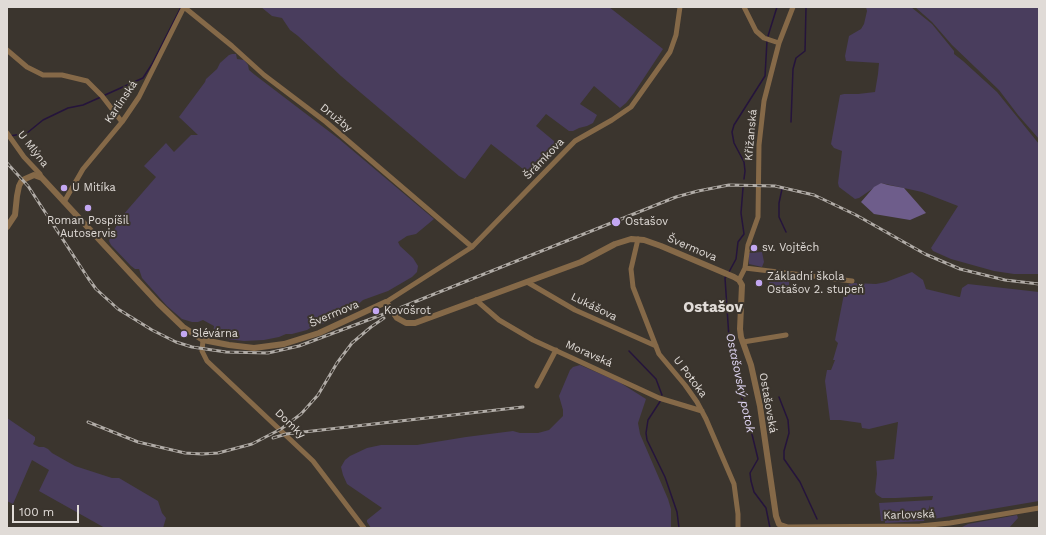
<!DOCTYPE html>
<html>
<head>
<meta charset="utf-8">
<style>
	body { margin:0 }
	#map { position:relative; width:1046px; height:535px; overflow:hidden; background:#3b352e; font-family:"Work Sans",sans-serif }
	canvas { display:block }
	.frame { position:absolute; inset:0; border:8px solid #e0dbd7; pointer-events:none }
	.scale { position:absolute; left:12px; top:505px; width:67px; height:18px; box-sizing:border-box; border:2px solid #e0dbd7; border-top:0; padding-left:5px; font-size:12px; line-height:14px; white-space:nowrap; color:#e0dbd7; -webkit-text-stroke:3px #3b352e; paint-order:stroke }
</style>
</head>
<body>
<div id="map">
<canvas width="1046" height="535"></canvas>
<div class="frame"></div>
<div class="scale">100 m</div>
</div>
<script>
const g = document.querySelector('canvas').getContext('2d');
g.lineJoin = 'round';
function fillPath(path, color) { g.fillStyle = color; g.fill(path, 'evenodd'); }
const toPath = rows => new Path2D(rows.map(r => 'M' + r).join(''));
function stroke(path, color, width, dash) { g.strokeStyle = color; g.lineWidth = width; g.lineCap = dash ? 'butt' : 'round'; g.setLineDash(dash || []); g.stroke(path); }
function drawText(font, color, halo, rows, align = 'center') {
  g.font = font + ' "Work Sans",sans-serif'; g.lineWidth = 4; g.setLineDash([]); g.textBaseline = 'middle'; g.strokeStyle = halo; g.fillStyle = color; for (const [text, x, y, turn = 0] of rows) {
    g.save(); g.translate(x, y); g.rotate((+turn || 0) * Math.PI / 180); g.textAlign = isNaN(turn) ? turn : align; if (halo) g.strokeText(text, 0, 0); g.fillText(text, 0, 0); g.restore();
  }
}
fillPath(toPath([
	[261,7,609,7,663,49,634,93,626,103,620,108,594,86,580,104,597,115,593,123,587,126,579,128,573,131,569,131,546,114,536,126,554,141,556,151,535,175,532,176,491,144,465,179,459,176,341,76,298,36,290,30,282,18,272,16],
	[866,7,911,7,932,24,954,51,954,54,963,61,997,92,1039,144,1039,274,1014,274,994,271,951,259,933,251,931,248,958,206,922,192,881,183,859,198,855,199,839,187,838,183,842,151,834,148,831,144,840,95,844,94,858,94,875,92,878,74,879,63,846,61,845,56,849,36,861,29,864,24,867,11],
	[915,7,1039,7,1039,139,1018,115,999,90,952,45,932,22],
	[232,54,236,54,237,59,244,60,248,65,249,70,255,75,339,139,434,219,416,234,407,236,398,242,400,246,413,258,418,266,417,272,412,277,388,291,363,300,354,308,340,317,322,324,315,325,307,330,292,334,286,334,279,337,264,340,244,341,227,339,213,334,214,326,203,320,198,322,192,322,182,319,167,306,142,278,139,269,135,269,131,266,111,245,109,241,111,235,123,215,156,177,144,166,166,143,174,152,191,135,198,135,179,117,205,82,206,79,217,69,220,63,229,55],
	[762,252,764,262,762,267,749,264,749,253],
	[912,272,923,280,926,289,959,297,960,297,962,288,968,284,1039,292,1039,501,933,519,929,517,930,505,924,521,885,523,885,521,881,521,879,503,932,500,933,496,896,498,882,498,877,495,875,492,877,474,876,461,894,459,898,422,869,429,862,428,861,423,840,420,830,420,825,381,827,370,831,370,835,360,833,360,838,343,835,340,845,289,849,284,854,283,876,284,886,282],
	[769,275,789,275,789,287,769,287],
	[580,365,619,382,646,399,638,423,640,434,668,499,671,509,671,528,371,528,367,522,367,520,382,508,347,484,343,475,341,467,345,460,350,456,367,448,381,445,417,445,466,437,513,431,520,433,538,433,549,430,563,416,563,410,559,396,570,370,573,367],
	[7,418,35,437,35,440,33,444,39,447,44,447,48,449,52,453,75,466,112,478,119,478,158,501,162,513,166,518,163,528,105,528,39,491,49,470,32,460,13,504,7,501],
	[1017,515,1018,518,1009,528,960,528,968,524]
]), '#493d5d');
fillPath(toPath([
	[881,183,888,185,904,188,926,213,910,220,874,214,861,202,874,187]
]), '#6e5d8b');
stroke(toPath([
	[768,36,777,7],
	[105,95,143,78,152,64,181,7],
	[791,122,793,69,796,58,805,51,806,8],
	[10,136,27,133,43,120,68,108,83,105,101,97],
	[744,179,745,171,744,162,734,143,732,132,734,125,765,76,767,41],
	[782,189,779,203,779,217,786,232],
	[729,272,736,259,738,242,744,234,741,213,743,188],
	[727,275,725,278,729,338,735,352,739,388,750,426,758,459,750,473,751,481,754,492,766,508,770,528],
	[629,351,656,379,662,395],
	[779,397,788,420,789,433,784,451,784,459,800,482,817,519],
	[661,400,648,420,646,433,647,440,665,477,677,512,679,528]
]), '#25143c', 1.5);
stroke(toPath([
	[184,7,232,46,264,75,326,122,472,247],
	[744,7,756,31,764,38,779,43],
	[7,50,27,67,43,75,62,75,87,81,102,96,122,122],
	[7,133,24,157,40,174,42,178],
	[64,202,83,169,122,122,139,97,184,7],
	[638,239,631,269,633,287,659,354,685,385,697,402,706,419,734,484,738,514,738,528],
	[745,268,852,281],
	[739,280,745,268,748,245,758,217,759,145,764,101,779,43,793,7],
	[527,282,575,310,656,346],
	[476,300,499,320,533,340,659,398,702,411],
	[386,302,472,247,575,141,612,120,631,107,670,52,676,35,680,7],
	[203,340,202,351,207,361,313,461,364,528],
	[743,342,786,335],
	[537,386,556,350],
	[779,524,788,527,920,526,950,523,1039,508]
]), '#856948', 5);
stroke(toPath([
	[7,227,15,215,17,196,19,186,21,182,25,179,34,175,42,178,158,303,183,327,203,340,229,345,254,348,284,344,319,333,386,302,397,318,406,323,415,323,581,262,615,244,631,239,644,240,661,246,734,277,739,280,742,285,740,329,741,337,751,365,760,406,776,516,779,524]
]), '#856948', 6);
const rail = toPath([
	[7,163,28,186,88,278,96,289,118,309,152,330,176,342,192,347,226,352,268,353,299,346,392,311,676,197,698,191,729,185,775,186,814,195,856,215,925,254,960,269,1005,280,1039,284],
	[88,422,138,442,185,453,202,454,218,453,252,444,281,429,301,414,318,395,337,363,352,343,371,327,384,318],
	[273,438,286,434,523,407]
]);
stroke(rail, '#b1aca7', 3);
stroke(rail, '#3b352e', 1.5, [4.5]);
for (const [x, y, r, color] of [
	[64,188,4,"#c3a7f2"],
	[88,208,4,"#c3a7f2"],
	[616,222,5,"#c3a7f2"],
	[754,248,4,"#c3a7f2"],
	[759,283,4,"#c3a7f2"],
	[376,311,4,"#c3a7f2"],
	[184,334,4,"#c3a7f2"]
]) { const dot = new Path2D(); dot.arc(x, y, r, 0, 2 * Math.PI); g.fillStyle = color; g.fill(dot); stroke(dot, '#3b352e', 1.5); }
drawText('11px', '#e0dbd7', '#3b352e', [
	["Karlinská",121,102,-56],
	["Družby",336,118,39],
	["Křižanská",751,135,-85],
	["U Mlýna",33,149,52],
	["Šrámkova",544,159,-46],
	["Švermova",692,248,23],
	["Lukášova",594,307,26],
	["Švermova",334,314,-23],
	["Moravská",589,354,24],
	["U Potoka",690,377,53],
	["Ostašovská",768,403,80],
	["Domky",290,424,44],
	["Karlovská",909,515,-2]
]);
drawText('11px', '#e0dbd7', '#3b352e', [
	["U Mitíka",72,188],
	["Roman Pospíšil",88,221,"center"],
	["Autoservis",88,234,"center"],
	["Ostašov",625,222],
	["sv. Vojtěch",762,248],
	["Základní škola",767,277],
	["Ostašov 2. stupeň",767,290],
	["Kovošrot",384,311],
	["Slévárna",192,334]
], 'left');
drawText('italic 12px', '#e0d6f4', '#3b352e', [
	["Ostašovský potok",740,383,78]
]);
drawText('bold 15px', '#e0dbd7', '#3b352e', [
	["Ostašov",713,308]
]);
</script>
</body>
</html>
